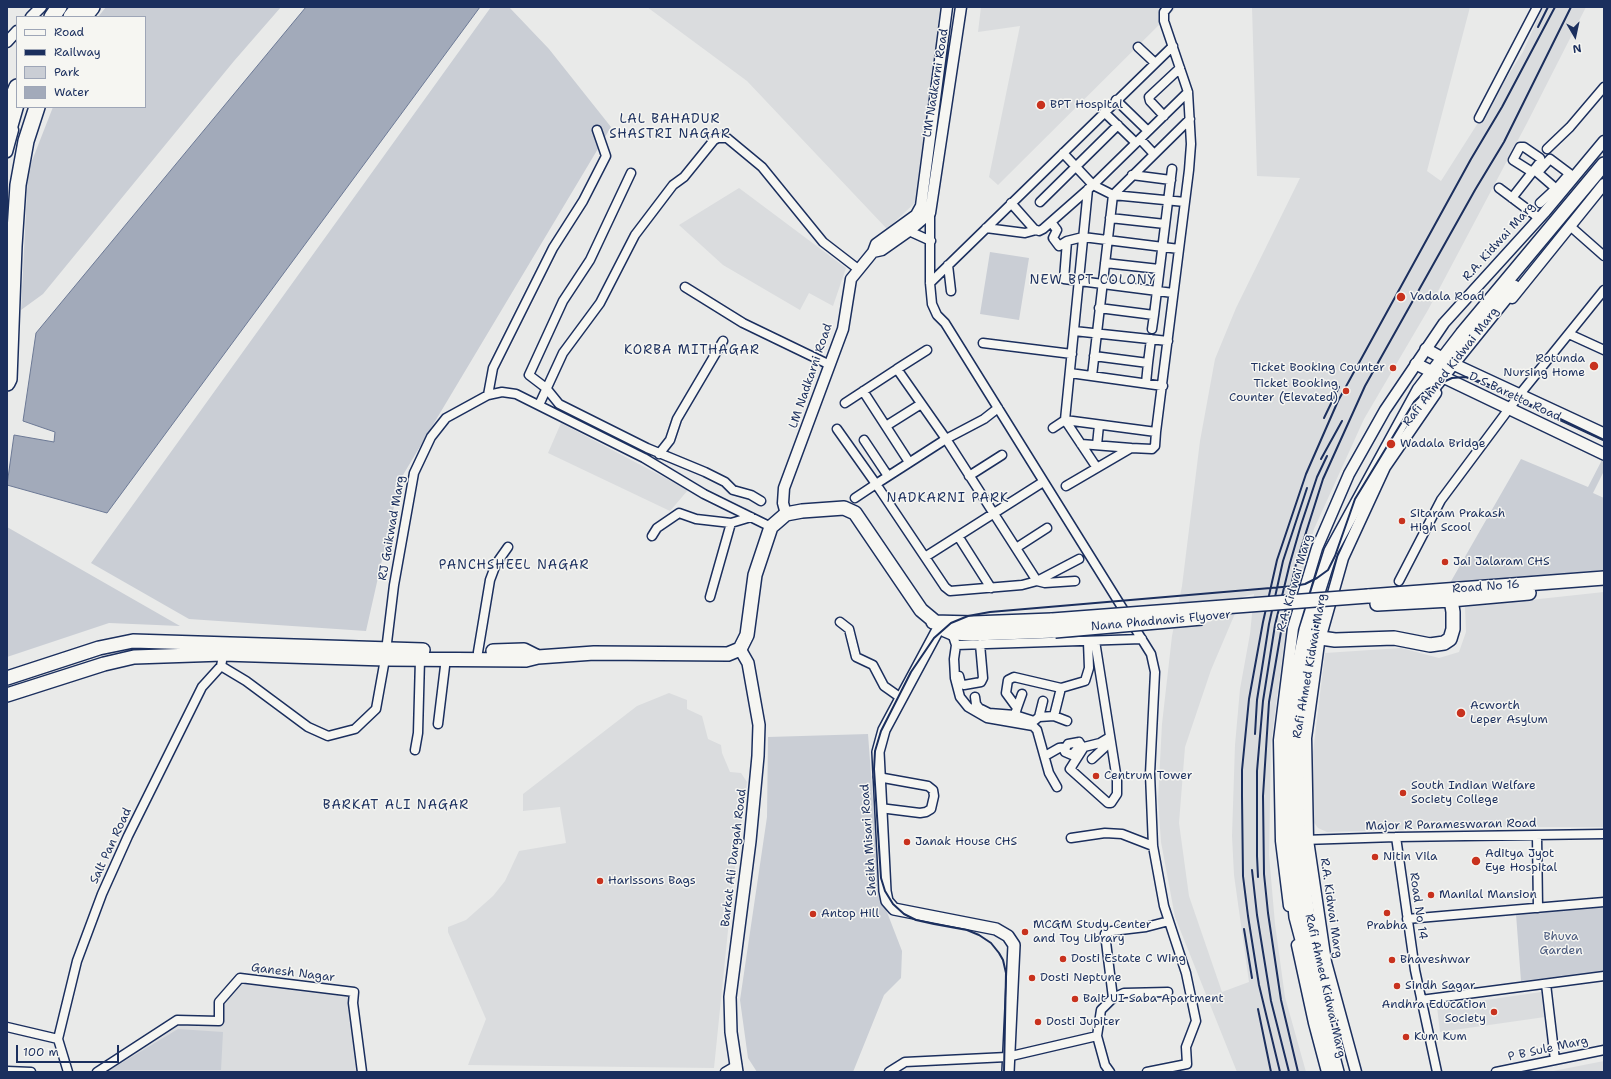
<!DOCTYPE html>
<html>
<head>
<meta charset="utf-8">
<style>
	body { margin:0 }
	#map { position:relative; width:1611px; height:1079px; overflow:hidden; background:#e9eae9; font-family:"Shantell Sans",sans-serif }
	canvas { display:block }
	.frame { position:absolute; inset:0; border:8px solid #1b2f5e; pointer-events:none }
	.legend { position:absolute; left:16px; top:16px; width:130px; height:92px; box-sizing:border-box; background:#f6f6f2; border:1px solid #9ea6b7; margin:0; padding:5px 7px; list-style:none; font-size:12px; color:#1b2f5e }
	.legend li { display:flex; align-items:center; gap:8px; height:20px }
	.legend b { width:20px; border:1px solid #9ea6b7 }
	.north { position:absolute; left:1555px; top:16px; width:40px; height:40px; -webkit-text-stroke:3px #f6f6f2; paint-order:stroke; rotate:171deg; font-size:11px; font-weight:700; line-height:16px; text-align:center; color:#1b2f5e }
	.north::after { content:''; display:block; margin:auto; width:14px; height:18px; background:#1b2f5e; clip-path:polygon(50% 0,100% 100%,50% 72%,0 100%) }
	.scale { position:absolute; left:16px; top:1045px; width:103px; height:18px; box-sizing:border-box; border:2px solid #1b2f5e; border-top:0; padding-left:5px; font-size:12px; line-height:14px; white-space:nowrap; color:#1b2f5e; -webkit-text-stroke:3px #f6f6f2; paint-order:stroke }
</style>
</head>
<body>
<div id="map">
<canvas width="1611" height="1079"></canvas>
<div class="frame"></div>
<ul class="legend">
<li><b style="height:5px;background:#f6f6f2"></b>Road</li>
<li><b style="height:5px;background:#1b2f5e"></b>Railway</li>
<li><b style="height:11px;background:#caced5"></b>Park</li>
<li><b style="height:11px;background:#a2aaba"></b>Water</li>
</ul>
<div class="north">N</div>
<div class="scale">100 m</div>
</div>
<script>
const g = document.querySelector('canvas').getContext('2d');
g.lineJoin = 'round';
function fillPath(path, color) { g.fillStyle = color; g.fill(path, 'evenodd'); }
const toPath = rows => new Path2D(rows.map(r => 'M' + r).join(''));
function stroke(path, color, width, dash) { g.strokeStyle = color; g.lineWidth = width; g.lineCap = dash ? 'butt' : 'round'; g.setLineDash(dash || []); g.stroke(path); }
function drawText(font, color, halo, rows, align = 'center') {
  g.font = font + ' "Shantell Sans",sans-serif'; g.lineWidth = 3; g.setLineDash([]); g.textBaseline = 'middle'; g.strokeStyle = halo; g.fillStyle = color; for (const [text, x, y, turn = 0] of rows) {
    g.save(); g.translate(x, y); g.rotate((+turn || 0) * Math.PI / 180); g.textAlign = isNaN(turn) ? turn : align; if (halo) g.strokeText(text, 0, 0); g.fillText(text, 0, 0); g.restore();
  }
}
fillPath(toPath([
	[647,7,947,7,920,198,887,229,747,81],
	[981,7,1174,7,1175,9,998,185,989,177,1020,26,978,32],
	[1252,7,1470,7,1427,171,1441,181,1523,52,1543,7,1586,7,1527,123,1428,310,1364,419,1314,529,1284,644,1271,744,1269,855,1275,924,1285,997,1306,1072,1237,1072,1175,917,1161,842,1158,800,1162,724,1172,636,1182,586,1200,441,1215,359,1236,308,1300,178,1257,176],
	[1254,594,1250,634,1240,689,1235,745,1232,836,1234,875,1249,982,1222,992,1189,896,1179,823,1185,747,1211,670,1242,597],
	[739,188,846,268,833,306,809,293,800,310,723,265,679,225],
	[561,423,688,490,670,511,548,453],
	[1604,592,1604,827,1496,827,1327,832,1318,828,1310,817,1311,769,1325,653,1401,648,1439,658,1459,652,1466,632,1465,607],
	[669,693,687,700,687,709,702,716,708,739,721,745,722,753,730,772,741,773,747,782,733,881,714,1068,468,1065,486,1019,448,932,448,927,466,920,493,896,505,881,519,851,566,843,560,807,523,811,523,794,637,706],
	[240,978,295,989,350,996,358,1072,97,1072,177,1020,219,1021,219,1002],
	[1548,991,1552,1016,1440,1032,1437,1007],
	[1604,1061,1604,1072,1548,1072]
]), '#dadcde');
fillPath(toPath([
	[106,7,281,7,234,61,43,294,21,310,28,171,53,107,145,107,145,17,98,17],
	[491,7,509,7,549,49,611,127,400,480,366,631,189,619,91,563],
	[990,252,1029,258,1019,320,980,314],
	[1603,458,1604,471,1593,493,1604,498,1604,570,1450,583,1521,459,1588,487],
	[7,527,180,626,109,623,7,657],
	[868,734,880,894,902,951,901,978,884,995,853,1072,757,1072,748,1058,740,1000,767,817,768,737],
	[1604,907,1604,972,1521,981,1516,914],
	[178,1029,223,1032,221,1070,110,1070]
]), '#caced5');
const water = toPath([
	[306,7,480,7,107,513,7,485,14,435,54,442,55,432,23,421,36,333,306,7]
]);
fillPath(water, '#a2aaba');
stroke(water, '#6c7995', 1);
const minor = toPath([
	[1138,47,1154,62],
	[1116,100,1148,131],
	[1104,112,1136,143],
	[1164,116,1150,101,1149,97,1180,68],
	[1479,118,1537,7],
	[1140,139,1154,154],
	[1547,149,1570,127,1604,87],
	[1063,153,1093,185,1113,195,1185,202],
	[631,173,590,260,563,301,529,375,546,388,559,404,647,448,705,472,725,482,733,490,751,495,761,501],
	[1132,175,1171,180],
	[1499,188,1539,218],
	[1088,189,1065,420,1097,468],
	[1556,189,1569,174],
	[1561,193,1538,173,1539,171,1550,159,1574,177],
	[1512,198,1541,161,1540,158,1524,147,1520,147,1513,160,1532,172],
	[1040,202,1118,125],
	[1011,203,1034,229,1039,231,1043,229,1093,185,1188,92],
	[1540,203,1553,191],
	[926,212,930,213,930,283,932,304,937,315,945,323,1151,654,1155,672,1150,774,1153,846,1164,906,1186,973,1196,1021,1186,1047,1187,1064,1147,1072],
	[1110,218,1165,224],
	[1051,222,1057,230,1053,238,1059,246,1067,241],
	[1570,226,1604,256],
	[986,228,1025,233,1036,230],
	[909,231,931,241],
	[1105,263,1159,269],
	[948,265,951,291],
	[930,283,1173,46],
	[685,287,743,323,830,365],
	[1173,293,1064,279,1067,241,1083,237,1179,249],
	[1099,308,1154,315,1172,169],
	[1152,329,1154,315],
	[1074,331,1168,341],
	[1569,334,1604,350],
	[983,343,1072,354],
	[927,350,897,369,946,439,1037,581,1045,583,1075,581],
	[1094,356,1148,363,1151,339],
	[1070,373,1163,386],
	[1092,376,1113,195,1190,119],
	[1146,383,1148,363],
	[863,391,909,462],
	[488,395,493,368,553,248,583,201,606,156,597,130],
	[845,403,897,369],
	[539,405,563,353,600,303,635,235,673,185,684,177,714,140,718,138,727,138,762,167,823,242,858,269],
	[998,408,984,419,946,439,876,484,945,587,950,591,1022,585,1037,581,1079,559],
	[886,426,921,404],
	[1053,428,1065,420,1156,432,1189,170,1191,144,1188,92,1164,21,1164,12,1168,7],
	[837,429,876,484,855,498],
	[864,440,888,476],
	[1081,444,1131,448],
	[1097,445,1099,425],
	[659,454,670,440,677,419,723,341],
	[969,476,1002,455],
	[1066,486,1131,448,1152,449,1155,446,1156,432],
	[652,536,657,528,679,513,696,519,731,523,751,517],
	[958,536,991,588],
	[1016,548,1047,528],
	[925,557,1043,482],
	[1399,581,1441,500,1520,394,1604,290],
	[710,597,731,523],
	[840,622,849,629,856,657,873,665,884,686,901,698],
	[953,630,952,633,956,645,954,659,955,678,960,697,968,707,987,718,1033,726,1037,730,1049,773,1057,787],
	[1095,641,1117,780,1117,794,1111,803,1108,803,1070,769,1084,747,1100,743,1110,737],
	[956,645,1142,639],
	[478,652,490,580,496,564,508,547],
	[221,666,246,681,308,727,328,736,355,729,376,709,385,659,394,585,414,473,431,437,446,418,488,395,502,392,516,394,644,458,704,494,771,527],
	[959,676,961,684,964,685,981,682,983,678,980,644],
	[1061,688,1054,716,1039,717,1034,721,1015,715,1017,708,1006,693,1008,680,1014,677,1061,688,1085,681,1089,668,1088,642],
	[975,697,976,704,979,708,989,713,1015,715],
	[1017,708,1022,694],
	[1054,716,1067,721],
	[1039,717,1043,701],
	[438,724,446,658],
	[1079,742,1081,745,1072,755,1065,752,1064,750,1068,744,1079,742],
	[415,750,418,733,420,659],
	[1045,756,1059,748,1066,747],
	[1092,759,1105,747,1108,740],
	[878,777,928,786,933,790,934,796,931,809,926,812,920,813,880,808],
	[1537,836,1538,908],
	[1396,837,1415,970,1437,1072],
	[1071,838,1105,833,1122,834,1153,846],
	[1303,840,1396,837,1604,834],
	[1407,919,1604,902],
	[1546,984,1555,1060],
	[1113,998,1105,934,1112,931,1146,927,1169,921],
	[1421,1000,1604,976],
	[7,1027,58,1039],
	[1097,1036,1101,1010,1113,998,1124,993,1168,992],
	[7,1071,31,1072],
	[68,1072,58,1039,77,961,102,894,128,836,202,687,221,666,222,661],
	[97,1072,177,1020,219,1021,219,1002,240,978,354,992,353,1003,362,1072],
	[725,1072,737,1065],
	[889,1072,905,1062,1007,1057,1097,1036,1105,1065,1110,1072],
	[1496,1072,1604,1050]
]);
const tertiary = toPath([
	[31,17,41,7],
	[7,42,17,31],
	[7,152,13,130],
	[873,252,882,250,909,231,930,213,961,7],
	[1512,298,1604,184],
	[786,514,783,503,784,488,843,329,851,279,873,252,876,244,916,215,921,206,947,7],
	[1289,906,1281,841,1279,740,1293,628,1317,548,1349,474,1385,410,1444,323,1544,213,1604,141],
	[1297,945,1314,1023,1327,1072],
	[1356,1072,1326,962,1308,840,1306,738,1319,643,1343,558,1385,467,1436,393]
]);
const secondary = toPath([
	[1426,349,1451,363,1604,434],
	[1416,364,1604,454],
	[942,622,884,730,878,752,885,891,887,901,894,909,996,929,1008,936,1014,945,1008,1072],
	[737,1072,731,1032,730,997,750,841,758,756,759,725,748,663,740,649]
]);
const primary = toPath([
	[1415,410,1514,287],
	[1368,596,1604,578],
	[1377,604,1451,600,1529,593],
	[933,622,973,623,1052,620],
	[1306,630,1321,638,1335,640,1394,638,1430,645,1444,643,1450,639,1453,629,1453,612,1451,600],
	[1311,648,1296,735,1298,841,1308,916,1324,991],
	[493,651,524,650,538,657],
	[7,678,99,648,133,641,423,650],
	[7,695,104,664,134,657,223,654,385,659,526,660,538,657,594,653,728,654,740,649,747,635,755,575,771,527,786,514,802,511,844,508,855,513,921,610,945,630,952,633,973,634,1055,631],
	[1337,1072,1296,917,1289,845,1285,749,1292,696,1306,630,1331,551,1419,390,1462,334,1604,164]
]);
const motorway = toPath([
	[52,17,59,7],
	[71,17,79,7],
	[84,17,92,7],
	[8,110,17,87],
	[7,136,17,101],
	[7,383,9,379,14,246,18,185,26,141,37,107]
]);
stroke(minor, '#1b2f5e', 11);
stroke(tertiary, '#1b2f5e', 13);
stroke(secondary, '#1b2f5e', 14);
stroke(primary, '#1b2f5e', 16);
stroke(motorway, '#1b2f5e', 18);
stroke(minor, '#f6f6f2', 8);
stroke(tertiary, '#f6f6f2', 10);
stroke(secondary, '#f6f6f2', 11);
stroke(primary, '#f6f6f2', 13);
stroke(motorway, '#f6f6f2', 15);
stroke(toPath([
	[1538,27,1548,7],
	[1324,418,1339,387],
	[1321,459,1342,421],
	[1255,734,1257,700,1269,624,1283,561,1307,488],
	[1252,870,1257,915,1271,1001,1289,1072],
	[1258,877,1257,856,1257,771,1263,701,1275,625,1290,563,1301,525,1317,477,1327,456],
	[1244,929,1252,978],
	[1258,1009,1271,1072],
	[1004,1072,1006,973,1003,960,999,953,991,943,979,935,967,930,934,924,916,920,904,914,893,904,885,891,881,878,874,769,875,751,881,731,911,672,934,638,951,623,968,616,990,612,1294,586,1305,584,1317,578,1328,570,1335,556,1355,499,1414,402,1426,390,1452,378,1465,377,1483,382,1604,440],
	[1280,1072,1259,985,1248,916,1243,876,1242,796,1242,770,1249,699,1263,622,1277,560,1306,474,1338,401,1471,159,1502,107,1555,7],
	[1298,1072,1281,1000,1268,913,1264,874,1263,796,1269,702,1282,626,1296,564,1323,479,1365,386,1475,190,1504,142,1571,7]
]), '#1b2f5e', 2);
const primaryBridge = toPath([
	[1052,620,1368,596],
	[1055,631,1202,618]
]);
stroke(primaryBridge, '#1b2f5e', 16, []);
stroke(primaryBridge, '#f6f6f2', 13);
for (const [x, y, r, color] of [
	[1041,105,5,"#c8321e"],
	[1401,297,5,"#c8321e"],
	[1594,366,5,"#c8321e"],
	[1393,368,4,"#c8321e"],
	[1346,391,4,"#c8321e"],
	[1391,444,5,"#c8321e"],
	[1402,521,4,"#c8321e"],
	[1445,562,4,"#c8321e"],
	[1461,713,5,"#c8321e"],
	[1096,776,4,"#c8321e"],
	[1403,793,4,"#c8321e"],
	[907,842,4,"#c8321e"],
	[1375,857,4,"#c8321e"],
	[1476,861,5,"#c8321e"],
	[600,881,4,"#c8321e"],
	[1431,895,4,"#c8321e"],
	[1387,913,4,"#c8321e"],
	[813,914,4,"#c8321e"],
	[1025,932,4,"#c8321e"],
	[1063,959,4,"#c8321e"],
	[1392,960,4,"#c8321e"],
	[1032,978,4,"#c8321e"],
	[1397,986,4,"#c8321e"],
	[1075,999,4,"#c8321e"],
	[1494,1012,4,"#c8321e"],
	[1038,1022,4,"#c8321e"],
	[1406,1037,4,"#c8321e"]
]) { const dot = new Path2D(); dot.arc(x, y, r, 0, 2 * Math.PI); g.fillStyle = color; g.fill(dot); stroke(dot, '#f6f6f2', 1.5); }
drawText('12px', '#1b2f5e', '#f6f6f2', [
	["LM Nadkarni Road",936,83,-81],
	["R.A. Kidwai Marg",1499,242,-48],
	["Rafi Ahmed Kidwai Marg",1451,367,-52],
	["LM Nadkarni Road",811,376,-71],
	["D S Baretto Road",1515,397,25],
	["RJ Gaikwad Marg",392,528,-80],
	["R.A. Kidwai Marg",1295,583,-74],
	["Road No 16",1486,587,-4],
	["Nana Phadnavis Flyover",1161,621,-5],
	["Rafi Ahmed Kidwai Marg",1310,666,-80],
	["Major R Parameswaran Road",1451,825,-1],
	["Sheikh Misari Road",869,840,-94],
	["Salt Pan Road",111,846,-65],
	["Barkat Ali Dargah Road",734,858,-83],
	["Road No 14",1418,906,82],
	["R.A. Kidwai Marg",1331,908,82],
	["Ganesh Nagar",293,973,7],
	["Rafi Ahmed Kidwai Marg",1325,986,77],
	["P B Sule Marg",1548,1049,-12]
]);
drawText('12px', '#1b2f5e', '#f6f6f2', [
	["BPT Hospital",1050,105],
	["Vadala Road",1410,297],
	["Rotunda",1585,359,"right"],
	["Nursing Home",1585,373,"right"],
	["Ticket Booking Counter",1385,368,"right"],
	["Ticket Booking",1338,384,"right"],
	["Counter (Elevated)",1338,398,"right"],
	["Wadala Bridge",1400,444],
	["Sitaram Prakash",1410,514],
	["High Scool",1410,528],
	["Jai Jalaram CHS",1453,562],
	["Acworth",1470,706],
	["Leper Asylum",1470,720],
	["Centrum Tower",1104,776],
	["South Indian Welfare",1411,786],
	["Society College",1411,800],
	["Janak House CHS",915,842],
	["Aditya Jyot",1485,854],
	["Eye Hospital",1485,868],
	["Nitin Vila",1383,857],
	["Harissons Bags",608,881],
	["Manilal Mansion",1439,895],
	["Antop Hill",821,914],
	["MCGM Study Center",1033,925],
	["and Toy Library",1033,939],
	["Prabha",1387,926,"center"],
	["Dosti Estate C Wing",1071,959],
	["Bhaveshwar",1400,960],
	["Dosti Neptune",1040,978],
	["Sindh Sagar",1405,986],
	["Bait UI Saba Apartment",1083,999],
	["Andhra Education",1486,1005,"right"],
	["Society",1486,1019,"right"],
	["Dosti Jupiter",1046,1022],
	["Kum Kum",1414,1037]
], 'left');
drawText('12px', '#47577c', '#f6f6f2', [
	["Bhuva",1561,937],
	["Garden",1561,951]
]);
g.letterSpacing = '1px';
drawText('13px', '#1b2f5e', '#f6f6f2', [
	["LAL BAHADUR",670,120],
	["SHASTRI NAGAR",670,135],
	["NEW BPT COLONY",1093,281],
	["KORBA MITHAGAR",692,351],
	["NADKARNI PARK",948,499],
	["PANCHSHEEL NAGAR",514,566],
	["BARKAT ALI NAGAR",396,806]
]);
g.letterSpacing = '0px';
</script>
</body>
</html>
